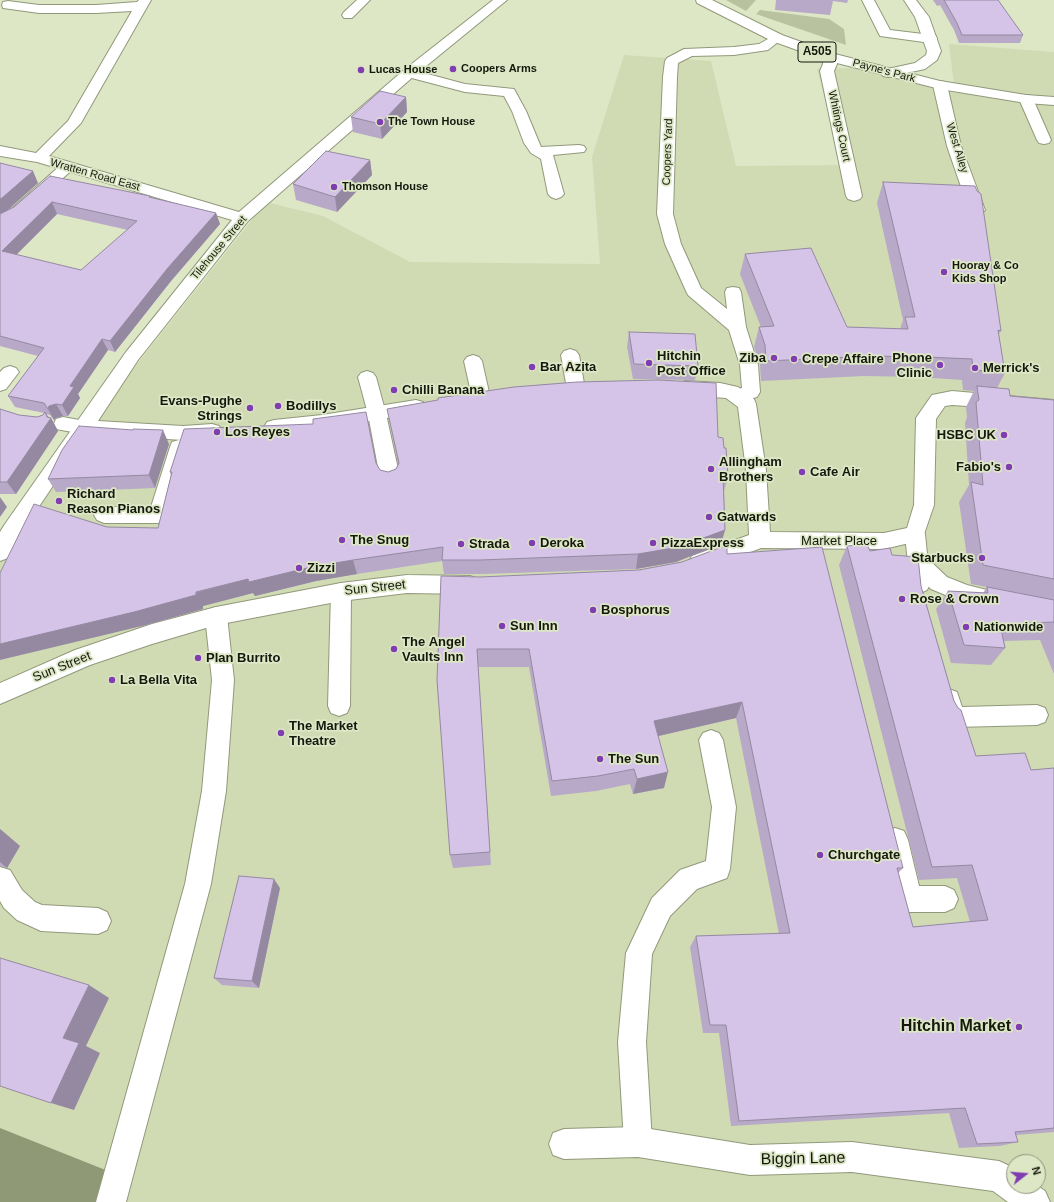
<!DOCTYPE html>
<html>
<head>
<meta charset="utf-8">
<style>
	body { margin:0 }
	#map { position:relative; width:1054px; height:1202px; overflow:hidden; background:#dde7c6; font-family:Arial,sans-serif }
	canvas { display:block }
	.north { position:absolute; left:1006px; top:1154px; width:40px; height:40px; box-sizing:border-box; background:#dde7c6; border:1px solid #8d947c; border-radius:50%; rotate:73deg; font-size:11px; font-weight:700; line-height:16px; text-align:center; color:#15180d }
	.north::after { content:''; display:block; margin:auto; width:14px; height:18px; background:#803db1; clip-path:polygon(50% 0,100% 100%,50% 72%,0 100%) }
</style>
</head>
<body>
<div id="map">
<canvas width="1054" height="1202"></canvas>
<div class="north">N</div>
</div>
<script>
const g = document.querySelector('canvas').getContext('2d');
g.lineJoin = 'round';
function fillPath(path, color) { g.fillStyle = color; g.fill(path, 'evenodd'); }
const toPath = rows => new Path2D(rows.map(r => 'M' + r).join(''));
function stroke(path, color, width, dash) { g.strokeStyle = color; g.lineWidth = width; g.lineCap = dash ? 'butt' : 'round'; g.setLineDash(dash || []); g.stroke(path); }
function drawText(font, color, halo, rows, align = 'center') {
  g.font = font + ' Arial,sans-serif'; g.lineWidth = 3.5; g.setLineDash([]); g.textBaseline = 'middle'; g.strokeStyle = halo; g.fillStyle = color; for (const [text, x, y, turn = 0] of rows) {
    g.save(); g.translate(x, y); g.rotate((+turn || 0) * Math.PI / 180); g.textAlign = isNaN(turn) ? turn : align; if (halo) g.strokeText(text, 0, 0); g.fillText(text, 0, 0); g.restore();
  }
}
fillPath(toPath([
	[949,44,1054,52,1054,1202,0,1202,0,548,117,389,266,202,323,216,410,262,600,264,592,157,624,55,711,61,736,166,842,165,817,69,853,68,955,93],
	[1014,1162,1038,1162,1038,1186,1014,1186]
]), '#d0dbb4');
fillPath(toPath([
	[726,0,756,0,746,11],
	[760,10,829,19,844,29,846,45,756,14]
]), '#b8c29e');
fillPath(toPath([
	[0,1128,108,1171,121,1202,0,1202,0,1128]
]), '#909975');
const lane = toPath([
	[357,0,370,0,352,18,344,18,342,15,344,12,357,0],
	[862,0,874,0,890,30,931,35,936,36,937,39,936,42,931,43,880,36,862,0],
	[777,34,782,35,783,38,768,50,734,55,692,56,678,63,677,77,673,214,681,244,701,288,727,309,725,292,727,288,733,287,739,288,741,292,746,327,758,365,760,392,757,397,738,402,732,401,729,396,732,391,742,388,740,365,729,330,688,295,686,291,665,244,657,214,663,77,665,61,667,58,684,49,734,47,759,44,777,34],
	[409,69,465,84,514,89,526,111,541,147,579,145,584,146,586,149,584,152,553,155,564,194,561,197,556,199,551,197,548,194,541,159,531,153,524,143,512,111,504,96,465,92,404,76,402,73,404,70,409,69],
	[940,81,945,82,947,85,961,146,985,210,982,213,977,215,972,213,969,210,947,146,933,85,935,82,940,81],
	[1026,95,1031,96,1033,99,1051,140,1049,143,1044,144,1039,143,1037,140,1019,99,1021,96,1026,95],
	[67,163,72,164,74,167,72,170,19,217,0,227,0,216,9,211,62,164,67,163],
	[570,349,576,351,579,355,585,389,582,393,576,395,570,393,567,389,561,355,564,351,570,349],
	[473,355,479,357,482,361,490,397,487,402,481,403,475,402,472,397,464,361,467,357,473,355],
	[10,366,16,368,19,372,6,389,0,391,0,372,4,368,10,366],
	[367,371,373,373,376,377,386,414,400,478,397,483,390,485,383,483,380,478,368,414,358,377,361,373,367,371],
	[63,417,90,422,92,427,90,432,83,434,56,429,54,424,56,419,63,417],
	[179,440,186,442,188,447,165,520,158,523,104,523,97,520,94,515,97,510,104,507,151,507,170,447,172,442,179,440],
	[915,526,922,528,925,534,930,584,927,590,920,593,913,590,910,584,905,534,908,528,915,526],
	[341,583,348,586,351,592,350,706,347,713,339,716,331,713,328,706,331,592,334,586,341,583],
	[216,607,224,610,227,616,234,680,226,791,211,884,126,1202,96,1202,185,884,202,791,212,680,205,616,208,610,216,607],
	[949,689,957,692,962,707,1037,705,1045,708,1048,715,1045,722,1037,725,954,727,946,724,938,699,941,692,949,689],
	[711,730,719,733,723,740,736,807,730,869,727,878,697,889,670,916,652,954,646,1042,652,1142,648,1152,638,1156,628,1152,624,1142,618,1042,626,953,652,898,680,870,706,861,712,807,699,740,703,733,711,730],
	[0,867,10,870,22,890,35,902,42,905,98,908,107,912,111,921,107,930,98,934,41,931,17,920,4,908,0,901,0,867]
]);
const street = toPath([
	[139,0,151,0,81,123,49,156,239,212,404,70,493,0,507,0,414,76,248,221,138,360,98,421,183,426,212,424,219,426,222,431,219,436,212,438,183,440,88,434,19,536,8,558,0,561,0,532,5,524,126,352,232,220,37,162,0,156,0,146,36,153,68,121,132,11,96,13,39,13,3,8,2,5,3,2,8,1,39,5,96,5,137,2,139,0],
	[904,0,916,0,929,17,941,51,937,60,925,69,888,77,883,76,881,73,883,70,915,63,926,55,927,51,915,17,904,0],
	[830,53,835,54,837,57,837,64,834,71,862,196,860,199,854,201,848,199,846,196,820,71,823,64,823,57,825,54,830,53],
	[686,381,720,383,738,387,754,399,756,404,766,470,770,532,884,533,907,528,914,505,916,418,932,395,952,391,1054,400,1054,414,1011,409,952,405,945,406,936,419,934,505,922,540,884,549,761,548,700,571,692,568,689,562,692,556,749,535,746,470,738,407,726,398,686,395,679,393,677,388,679,383,686,381],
	[416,400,423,402,426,407,423,412,322,429,274,434,267,432,264,427,267,422,274,420,322,415,416,400],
	[919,555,927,558,947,577,967,585,995,592,998,598,995,604,987,607,965,603,931,589,911,570,908,564,911,558,919,555],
	[407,575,470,576,478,579,481,585,478,591,470,594,407,593,341,601,216,625,152,644,90,665,0,704,0,683,75,650,152,624,216,607,341,583,407,575],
	[895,828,904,831,908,840,919,886,945,886,954,890,958,899,954,908,945,912,909,912,900,908,896,899,882,840,886,831,895,828],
	[638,1127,750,1145,852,1142,999,1161,1014,1168,1014,1186,1038,1186,1045,1191,1050,1202,1008,1202,993,1191,852,1172,750,1175,638,1157,564,1159,553,1155,549,1144,553,1133,564,1129,638,1127]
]);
const primary = toPath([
	[696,0,712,0,782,35,835,54,940,81,1026,95,1054,97,1054,105,1026,103,940,89,825,60,772,41,697,3,696,0]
]);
stroke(lane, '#91997a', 2);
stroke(street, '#91997a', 2);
stroke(primary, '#91997a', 2);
fillPath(lane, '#fff');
fillPath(street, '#fff');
fillPath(primary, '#fff');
fillPath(toPath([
	[776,0,848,0,847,3,833,1,830,15,775,10],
	[933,0,998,0,1023,35,1020,43,959,43,954,30,940,5,937,6],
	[406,97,407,112,382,139,353,132,351,117],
	[370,160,372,175,337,212,296,200,293,184],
	[0,163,38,183,8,209,14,207,50,176,216,213,220,224,171,281,115,352,108,350,78,394,80,398,68,416,63,416,56,418,54,420,50,415,46,414,49,417,51,418,58,431,16,494,0,494,0,409,19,415,37,417,43,415,44,413,15,407,8,396,38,356,0,346],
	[57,214,128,230,81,270,16,255],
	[883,182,1001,331,998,335,1005,373,997,388,1010,396,1054,400,1054,674,1040,640,1004,641,1005,648,991,665,951,663,936,609,948,591,983,593,987,587,1019,593,971,584,959,502,969,485,965,423,967,417,966,407,974,391,963,390,962,380,918,377,864,376,761,381,760,365,754,347,759,327,761,327,740,274,745,254,847,327,900,329,903,320,877,203],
	[629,332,698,366,695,380,633,379,627,347],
	[387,409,718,437,728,477,724,491,725,530,721,544,676,562,636,569,481,574,444,574,442,561,357,574,316,581,255,596,253,593,203,606,203,609,142,626,158,528,171,476,170,472,376,463,380,470,388,472,396,469,398,464],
	[169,444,155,488,56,492,48,479],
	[847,546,892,555,921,586,954,701,976,756,1031,770,1054,768,1054,1132,1016,1135,1018,1142,1000,1146,959,1148,949,1113,731,1126,719,1033,703,1033,690,947,696,936,779,934,736,718,658,736,664,788,633,794,630,784,596,791,551,796,529,667,478,667,491,865,453,868,450,855,480,577,639,570,727,554,903,868,898,873,913,927,970,922,957,878,919,880,839,565],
	[0,829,20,846,7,868,0,866],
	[280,888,259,988,222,985,214,978]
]), '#b7a9c7');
fillPath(toPath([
	[406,97,407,112,382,139,380,124],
	[370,160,372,175,337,212,335,197],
	[33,171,38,183,8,210,0,214,0,199],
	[52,202,57,214,8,263,2,251],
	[216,213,220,224,171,281,115,352,110,341,167,269],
	[102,339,108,350,78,394,80,398,68,416,62,405,70,386],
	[56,404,63,416,56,418,54,420,48,409,49,406],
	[45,412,50,420,51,418,58,431,16,494,7,482,47,417],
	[163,430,169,444,155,488,149,475],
	[0,497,7,507,0,517],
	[725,530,721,544,676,562,636,569,638,554],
	[353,560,357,574,316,581,255,596,253,593,203,606,203,609,142,626,0,660,0,644,248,579,311,567],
	[742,702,736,718,650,738,654,721],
	[668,772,664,788,633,794,637,779],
	[0,829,20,846,7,868,0,862],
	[274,879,280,888,259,988,252,981],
	[89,985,109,998,86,1046,100,1053,74,1110,51,1103,63,1038]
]), '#9589a2');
const building = toPath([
	[944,0,998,0,1023,35,962,35,957,23,944,0],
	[380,91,406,97,380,124,351,117,380,91],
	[326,151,370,160,335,197,293,184,326,151],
	[0,163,33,171,2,198,0,199,0,163],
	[50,176,150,196,149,197,216,213,167,269,110,341,102,339,70,386,74,387,62,405,56,404,49,406,48,409,44,403,8,396,44,348,0,336,0,214,14,207,50,176],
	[52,202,137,221,81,270,2,251,52,202],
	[883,182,975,186,977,191,981,194,1001,331,998,330,1005,373,973,370,972,359,927,357,872,356,766,361,765,345,759,327,774,326,745,254,811,248,847,327,908,329,905,317,915,317,883,182],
	[629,332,695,334,698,366,634,364,629,332],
	[658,380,716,383,718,437,723,438,724,448,726,448,728,477,723,477,725,530,679,547,638,554,480,560,442,560,443,547,353,560,311,567,249,582,248,579,196,592,196,595,134,612,0,644,0,573,34,504,107,527,158,528,172,472,170,472,184,429,313,424,313,419,366,412,376,463,380,470,388,472,396,469,399,463,387,409,438,400,438,398,514,387,577,382,658,380],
	[977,386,1009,389,1010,396,1054,400,1054,579,983,565,971,482,983,485,976,402,979,400,977,386],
	[0,409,19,415,37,417,43,415,45,412,47,417,51,418,7,482,0,482,0,409],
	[79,426,133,430,133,429,163,430,149,475,48,479,62,450,79,426],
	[867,544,870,551,890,548,892,555,918,557,921,586,954,701,958,708,961,710,976,756,1025,753,1031,770,1054,768,1054,1128,1015,1132,1018,1142,977,1144,965,1108,739,1121,726,1025,710,1025,696,936,790,933,742,702,654,721,668,772,637,779,634,769,598,776,552,781,529,649,477,649,490,852,450,855,437,680,441,576,480,577,639,570,682,562,727,545,727,554,822,547,903,868,897,868,913,927,988,920,972,865,932,867,847,546,867,544],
	[987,587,1054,600,1054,622,1000,624,1005,648,964,645,948,591,988,593,987,587],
	[239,876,274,879,252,981,214,978,239,876],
	[0,958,89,985,63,1038,79,1043,51,1103,0,1086,0,958]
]);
fillPath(building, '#d5c4e7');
stroke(building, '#9589a2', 1);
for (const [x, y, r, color] of [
	[453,69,4,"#803db1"],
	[361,70,4,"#803db1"],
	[380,122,4,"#803db1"],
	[334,187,4,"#803db1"],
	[944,272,4,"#803db1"],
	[774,358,4,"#803db1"],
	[794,359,4,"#803db1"],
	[649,363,4,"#803db1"],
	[940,365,4,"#803db1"],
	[532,367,4,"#803db1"],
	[975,368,4,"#803db1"],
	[394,390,4,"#803db1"],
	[278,406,4,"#803db1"],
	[250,408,4,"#803db1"],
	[217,432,4,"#803db1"],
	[1004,435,4,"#803db1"],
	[1009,467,4,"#803db1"],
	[711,469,4,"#803db1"],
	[802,472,4,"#803db1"],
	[59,501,4,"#803db1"],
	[709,517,4,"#803db1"],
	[342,540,4,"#803db1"],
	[532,543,4,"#803db1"],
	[653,543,4,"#803db1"],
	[461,544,4,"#803db1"],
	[982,558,4,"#803db1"],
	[299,568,4,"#803db1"],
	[902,599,4,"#803db1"],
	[593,610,4,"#803db1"],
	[502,626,4,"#803db1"],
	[966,627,4,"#803db1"],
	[394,649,4,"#803db1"],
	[198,658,4,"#803db1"],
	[112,680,4,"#803db1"],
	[281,733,4,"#803db1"],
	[600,759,4,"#803db1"],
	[820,855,4,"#803db1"],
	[1019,1027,4,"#803db1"]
]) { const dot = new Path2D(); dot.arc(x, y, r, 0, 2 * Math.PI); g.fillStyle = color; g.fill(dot); stroke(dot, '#dde7c6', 1.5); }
drawText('bold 11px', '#15180d', '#dde7c6', [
	["Coopers Arms",461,69],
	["Lucas House",369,70],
	["The Town House",388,122],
	["Thomson House",342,187],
	["Hooray & Co",952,266],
	["Kids Shop",952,279]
], 'left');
drawText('11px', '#15180d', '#dde7c6', [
	["Payne's Park",884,71,15],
	["Whitings Court",839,126,78],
	["West Alley",957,148,73],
	["Coopers Yard",668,152,-88],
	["Wratten Road East",95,175,16],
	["Tilehouse Street",219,248,-50]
]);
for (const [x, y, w] of [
	[817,52,38]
]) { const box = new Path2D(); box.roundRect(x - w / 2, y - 10, w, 20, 3); g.fillStyle = '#dde7c6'; g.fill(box); stroke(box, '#15180d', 1); }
drawText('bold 12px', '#15180d', null, [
	["A505",817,52]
]);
drawText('bold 13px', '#15180d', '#dde7c6', [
	["Hitchin",657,356],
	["Post Office",657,371],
	["Ziba",766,358,"right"],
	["Phone",932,358,"right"],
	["Clinic",932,373,"right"],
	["Crepe Affaire",802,359],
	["Bar Azita",540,367],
	["Merrick's",983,368],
	["Chilli Banana",402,390],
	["Evans-Pughe",242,401,"right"],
	["Strings",242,416,"right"],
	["Bodillys",286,406],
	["Los Reyes",225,432],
	["HSBC UK",996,435,"right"],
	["Allingham",719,462],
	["Brothers",719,477],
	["Fabio's",1001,467,"right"],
	["Cafe Air",810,472],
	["Richard",67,494],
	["Reason Pianos",67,509],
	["Gatwards",717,517],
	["The Snug",350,540],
	["Deroka",540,543],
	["PizzaExpress",661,543],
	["Strada",469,544],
	["Starbucks",974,558,"right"],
	["Zizzi",307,568],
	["Rose & Crown",910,599],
	["Bosphorus",601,610],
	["Sun Inn",510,626],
	["Nationwide",974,627],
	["The Angel",402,642],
	["Vaults Inn",402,657],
	["Plan Burrito",206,658],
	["La Bella Vita",120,680],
	["The Market",289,726],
	["Theatre",289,741],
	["The Sun",608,759],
	["Churchgate",828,855]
], 'left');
drawText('13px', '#15180d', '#dde7c6', [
	["Market Place",839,541],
	["Sun Street",375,588,-6],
	["Sun Street",62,667,-22]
]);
drawText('bold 16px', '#15180d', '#dde7c6', [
	["Hitchin Market",1011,1027]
], 'right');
drawText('16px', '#15180d', '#dde7c6', [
	["Biggin Lane",803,1159,-1]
]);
</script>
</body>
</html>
